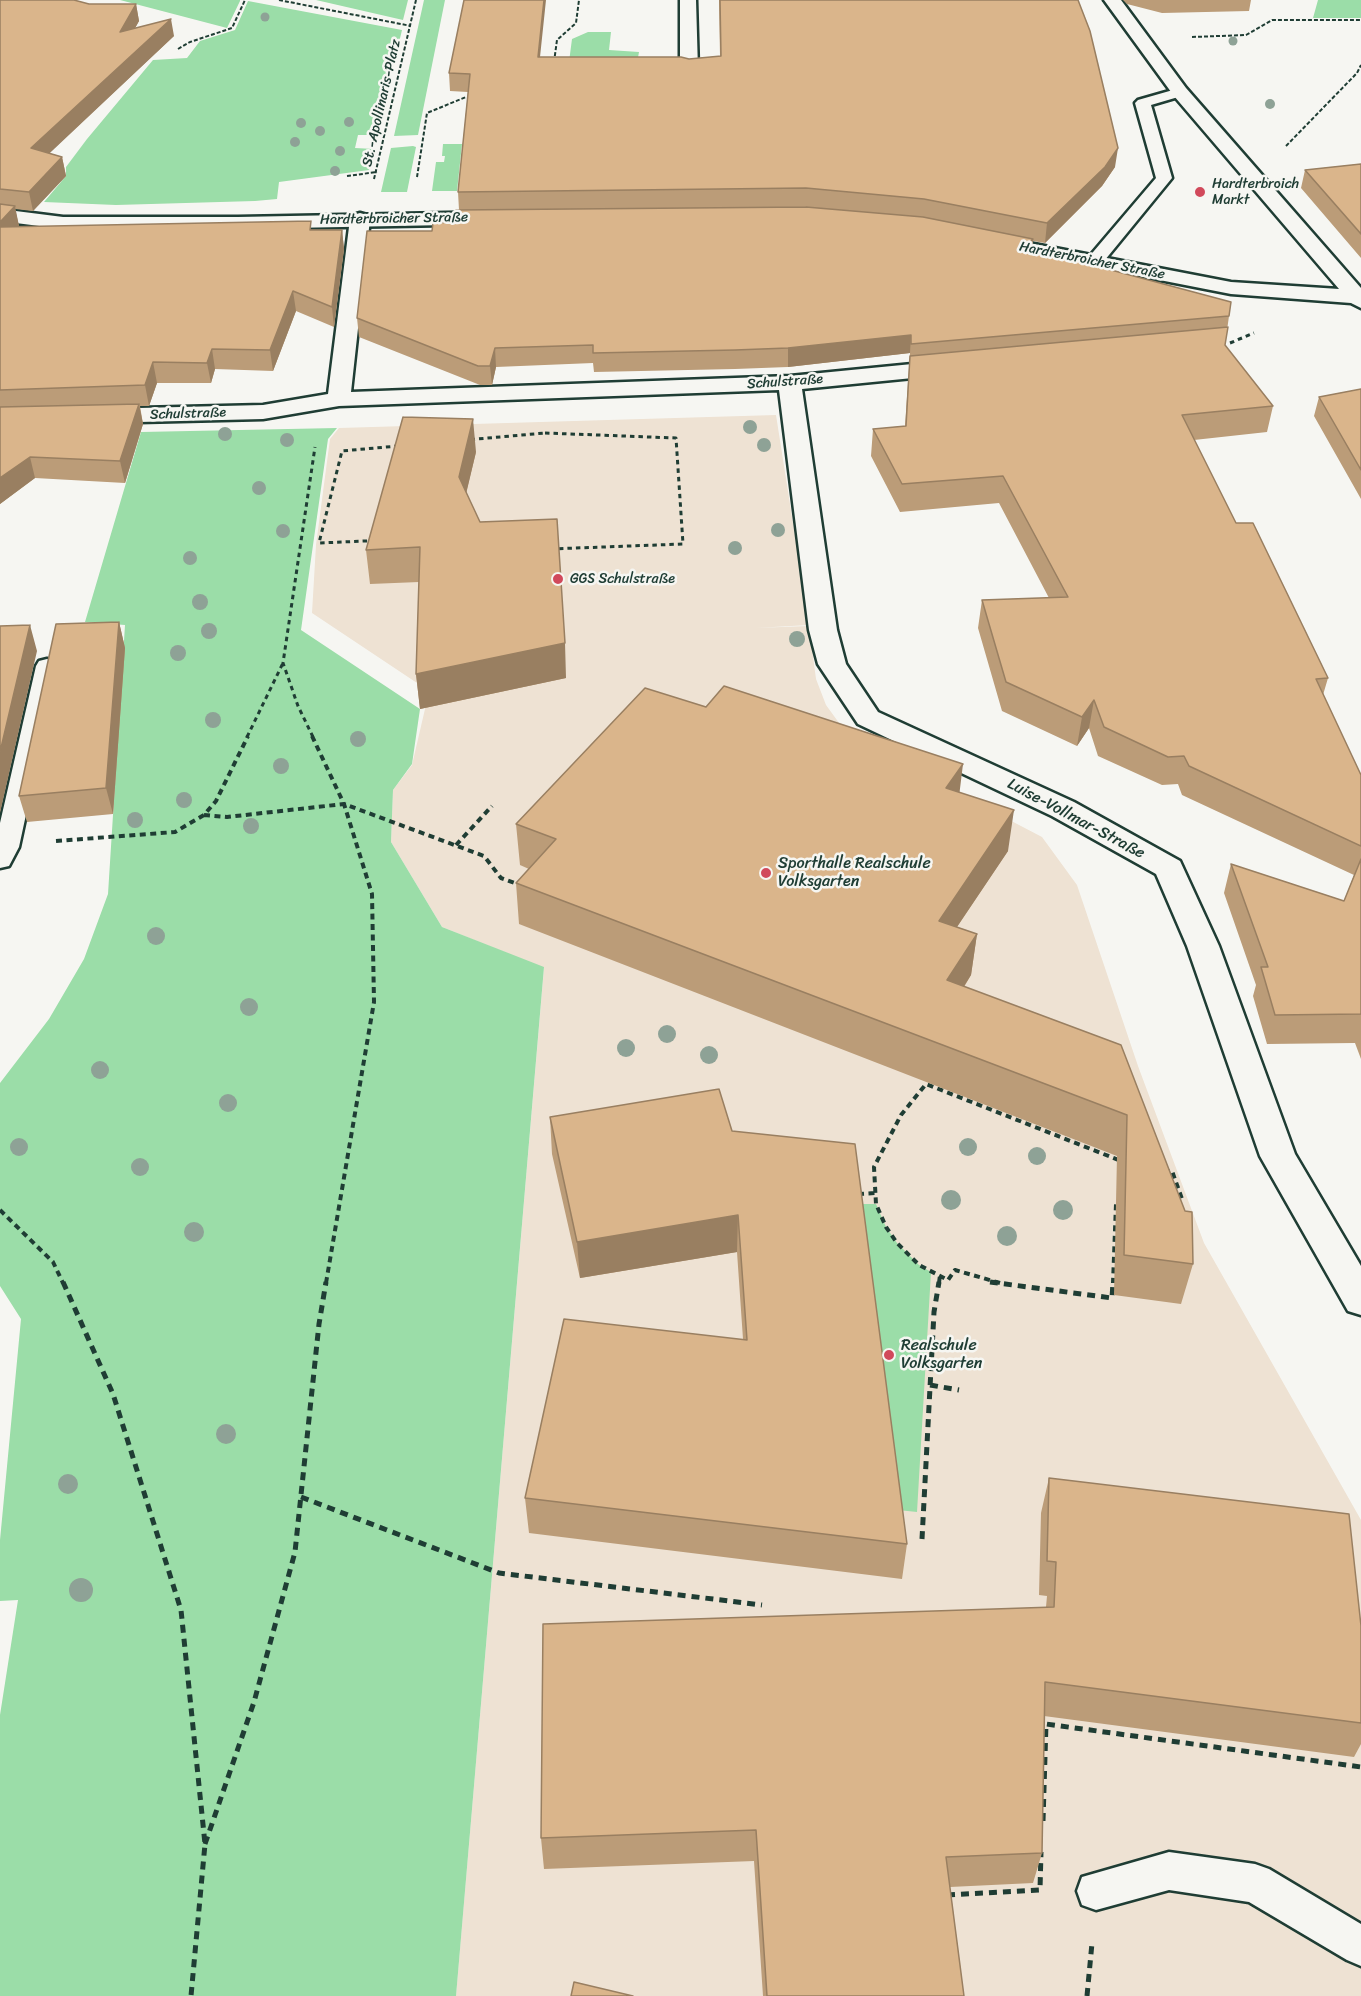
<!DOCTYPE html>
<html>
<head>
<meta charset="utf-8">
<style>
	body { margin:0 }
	canvas { display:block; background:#f6f6f2 }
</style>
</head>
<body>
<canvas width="1361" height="1996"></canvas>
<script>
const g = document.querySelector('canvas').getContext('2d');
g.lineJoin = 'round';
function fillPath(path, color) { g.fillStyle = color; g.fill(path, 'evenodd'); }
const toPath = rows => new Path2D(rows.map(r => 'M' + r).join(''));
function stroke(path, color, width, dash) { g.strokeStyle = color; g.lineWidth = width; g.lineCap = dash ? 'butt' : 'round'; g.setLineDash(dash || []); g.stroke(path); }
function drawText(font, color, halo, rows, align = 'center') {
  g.font = font + ' Sriracha,sans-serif'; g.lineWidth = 5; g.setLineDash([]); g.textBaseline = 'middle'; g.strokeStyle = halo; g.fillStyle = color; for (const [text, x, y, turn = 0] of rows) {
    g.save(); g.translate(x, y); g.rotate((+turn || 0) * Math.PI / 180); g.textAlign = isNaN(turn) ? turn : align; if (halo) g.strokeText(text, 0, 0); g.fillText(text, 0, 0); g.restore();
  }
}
fillPath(toPath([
	[776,415,809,625,755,628,809,626,816,679,826,705,842,727,866,745,1042,837,1077,885,1138,1066,1204,1243,1361,1520,1361,1996,456,1996,544,968,442,927,391,842,393,790,412,765,425,709,417,683,312,613,316,545,330,439,339,428]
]), '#eee2d3');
fillPath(toPath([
	[120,0,240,0,240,1,227,28],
	[316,0,408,0,403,20],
	[424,0,445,0,418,135,394,136],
	[1318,0,1361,0,1361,18,1313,18],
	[248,1,402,30,377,135,358,135,355,148,374,149,369,170,279,182,277,199,255,201,116,205,44,202,66,176,66,167,87,139,153,60,187,58,200,41,235,30],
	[588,32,611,32,609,50,639,52,637,63,569,62,572,39],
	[443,144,462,144,457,191,432,191,436,162,444,162,445,156,442,156],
	[413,146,416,147,407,192,381,192,391,148],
	[337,428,328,439,301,630,420,709,412,764,393,790,391,842,442,927,544,967,456,1996,0,1996,0,1715,18,1600,0,1601,0,1540,21,1319,0,1286,0,1083,49,1019,84,959,108,894,125,625,85,622,141,432],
	[858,1204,876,1204,886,1227,897,1243,919,1265,931,1272,917,1512,898,1510]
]), '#9bdda8');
const lane = toPath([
	[1180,88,1187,92,1185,95,1151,105,1172,178,1100,266,1088,266,1085,262,1088,258,1156,178,1135,103,1138,100,1180,88],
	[47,659,55,661,58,666,19,847,9,866,0,868,0,823,36,666,39,661,47,659],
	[1169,1852,1255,1864,1269,1869,1361,1924,1361,1966,1347,1960,1249,1902,1169,1890,1096,1910,1082,1905,1077,1891,1082,1877,1169,1852]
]);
const street = toPath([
	[680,0,696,0,698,70,695,74,689,75,683,74,680,70,680,0],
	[360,213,367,215,370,219,351,392,790,376,953,360,961,362,964,367,961,372,953,374,802,389,837,630,846,664,878,712,1074,802,1180,861,1219,946,1295,1154,1361,1266,1361,1315,1348,1311,1260,1156,1187,946,1156,874,1052,816,858,724,818,664,809,630,779,390,339,406,263,419,98,423,90,421,86,416,90,411,98,409,263,405,328,394,350,219,353,215,360,213]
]);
const secondary = toPath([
	[1104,0,1121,0,1186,88,1361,288,1361,308,1351,303,1231,294,991,247,988,243,991,239,998,237,1231,282,1339,289,1174,96,1104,0],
	[0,209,63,217,238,217,499,212,506,214,509,218,506,222,499,224,238,229,63,229,0,221,0,209]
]);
stroke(lane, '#1f3d34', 5);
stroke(street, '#1f3d34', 5);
stroke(secondary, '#1f3d34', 5);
stroke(toPath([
	[279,0,411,26],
	[1192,37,1246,35,1272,20,1361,20],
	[178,49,190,42,232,28,245,0],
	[554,62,557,40,576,23,579,0],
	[1286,146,1357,73,1361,65],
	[347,176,377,172],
	[417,177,427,113,466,97],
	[374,179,416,0]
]), '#1f3d34', 2, [4, 2]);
stroke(toPath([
	[1230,343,1254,333],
	[545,433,676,438,683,544,550,549,550,533,319,543,342,451,545,433],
	[247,737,283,663],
	[313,737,298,706,283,663,315,447]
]), '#1f3d34', 3, [4.5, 4]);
stroke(toPath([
	[312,736,344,804,372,894,374,1002,326,1283],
	[204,815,227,817,344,804,484,856,501,878,520,885],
	[56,841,175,832,204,815,216,801,248,736],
	[456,845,492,806],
	[858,1194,875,1193],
	[0,1210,53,1262,63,1283],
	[939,1283,940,1275],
	[1000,1283,955,1270,948,1280,919,1265,897,1243,886,1227,876,1204,874,1167,901,1115,926,1084,1144,1170,1172,1171,1182,1199,1116,1204,1113,1283]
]), '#1f3d34', 4, [6, 4.5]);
stroke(toPath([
	[63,1282,113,1394,181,1610,205,1844,191,1996],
	[990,1282,1112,1298,1113,1282],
	[930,1385,959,1390],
	[301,1497,499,1573,762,1605],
	[922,1539,934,1312,939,1282],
	[1043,1821,1046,1724,1361,1767],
	[205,1844,254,1702,295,1552,319,1324,326,1282],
	[947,1895,1040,1890,1041,1852],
	[1087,1996,1092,1943]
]), '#1f3d34', 5, [8, 6]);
fillPath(lane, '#f6f6f2');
fillPath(street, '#f6f6f2');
fillPath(secondary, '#f6f6f2');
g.fillStyle = '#8ea296';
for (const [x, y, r] of [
	[265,17,4.5],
	[1233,41,4.5],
	[1270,104,5],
	[349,122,5],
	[301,123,5],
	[320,131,5],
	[295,142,5],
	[340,151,5],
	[335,171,5],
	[750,427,7],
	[225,434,7],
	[287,440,7],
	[764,445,7],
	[259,488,7],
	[778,530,7],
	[283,531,7],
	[735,548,7],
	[190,558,7],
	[200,602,8],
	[209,631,8],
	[797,639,8],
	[178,653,8],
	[213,720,8],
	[358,739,8],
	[281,766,8],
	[184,800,8],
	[135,820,8],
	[251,826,8],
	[156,936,9],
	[249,1007,9],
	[667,1034,9],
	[626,1048,9],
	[709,1055,9],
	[100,1070,9],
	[228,1103,9],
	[19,1147,9],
	[968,1147,9],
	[1037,1156,9],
	[140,1167,9],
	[951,1200,10],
	[1063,1210,10],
	[194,1232,10],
	[1007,1236,10],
	[226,1434,10],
	[68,1484,10],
	[81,1590,12]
]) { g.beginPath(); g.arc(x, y, r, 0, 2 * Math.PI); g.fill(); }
fillPath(toPath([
	[0,0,89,4,136,4,139,21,135,28,174,36,49,153,62,157,66,176,33,211,15,209,19,226,342,230,344,249,334,327,296,311,273,371,215,369,211,383,157,383,149,406,140,406,143,424,125,483,35,478,0,504],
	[719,0,1078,0,1115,167,1102,186,1045,243,1033,241,1032,249,1229,316,1225,345,1273,406,1267,432,1194,440,1236,523,1328,678,1323,695,1361,775,1361,1059,1355,1043,1267,1044,1253,996,1256,985,1224,893,1231,864,1344,901,1354,875,1182,795,1178,784,1162,785,1098,756,1089,728,1077,746,1002,711,978,628,982,600,1049,598,999,503,900,512,871,456,873,429,905,426,910,353,788,367,735,369,594,372,593,363,496,367,492,385,480,385,359,337,357,318,432,231,455,222,459,210,458,192,468,92,450,91,449,73,540,57,689,59,720,56],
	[1123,0,1251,0,1249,11,1162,13,1127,4],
	[1361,164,1361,258,1301,188,1305,170],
	[1361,389,1361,499,1314,416,1319,397],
	[476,452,466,493,480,522,566,678,420,709,416,674,419,582,370,584,366,550],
	[119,622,125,648,113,814,27,822,19,796],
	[959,792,1008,851,957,927,977,934,971,975,964,987,1121,1045,1193,1264,1181,1304,1114,1295,1117,1156,519,924,516,883,529,869,520,865,516,824],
	[550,1117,732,1131,907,1544,902,1579,529,1533,525,1498,743,1339,737,1252,580,1278,552,1154],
	[1049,1478,1361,1626,1361,1744,1354,1757,1044,1716,1042,1853,1033,1883,950,1887,964,1996,763,1996,754,1861,544,1869,541,1838,1046,1607,1047,1596,1039,1595,1041,1513]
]), '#bb9c78');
fillPath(toPath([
	[544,0,546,0,538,76,538,57],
	[136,4,139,21,123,50,120,32],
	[171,19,174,36,35,167,31,148],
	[1118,148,1115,167,1102,186,1045,243,1047,223],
	[62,157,66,176,33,211,29,192],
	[15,206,19,226,0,246,0,222],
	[342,230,344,249,334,327,332,307],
	[1033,239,1031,257,1025,247],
	[293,291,296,311,273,371,270,350],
	[911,335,910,353,788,367,788,348],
	[495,348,496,367,492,385,490,366],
	[212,349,215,369,211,383,207,363],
	[153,362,157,383,149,406,145,385],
	[139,404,143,424,125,483,120,461],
	[473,419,476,452,462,511,459,477],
	[30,457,35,478,0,504,0,478],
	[119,622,125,648,113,814,106,788],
	[30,625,37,651,0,813,0,752],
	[565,643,566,678,420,709,416,674],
	[1094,700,1089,728,1077,746,1082,717],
	[963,764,958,805,946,788],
	[1014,810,1008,851,934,961,939,921],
	[977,934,971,975,942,1021,947,980],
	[738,1215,737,1252,580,1278,577,1242]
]), '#997f61');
const building = toPath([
	[0,0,74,0,89,4,136,4,120,32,171,19,31,148,62,157,29,192,0,189,0,0],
	[464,0,544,0,538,57,681,57,689,59,721,56,720,0,1078,0,1090,31,1118,148,1105,167,1047,223,924,199,806,188,458,192,470,74,449,73,464,0],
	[1361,164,1361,234,1305,170,1361,164],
	[0,204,15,206,0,222,0,204],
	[806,207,923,217,1033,239,1025,247,1231,302,1229,316,911,344,911,335,788,348,735,350,593,353,593,345,495,348,490,366,478,366,357,318,367,231,432,231,433,223,455,222,456,210,806,207],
	[311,221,310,230,342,230,332,307,293,291,270,350,212,349,207,363,153,362,145,385,0,390,0,227,311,221],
	[1228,327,1225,345,1273,406,1182,415,1236,523,1253,523,1328,678,1316,679,1361,775,1361,846,1189,766,1184,756,1168,757,1104,727,1094,700,1082,717,1006,682,982,600,1068,597,1003,476,902,484,873,429,906,426,910,356,1228,327],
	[1361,389,1361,470,1319,397,1361,389],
	[139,404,120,461,30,457,0,478,0,407,139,404],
	[403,417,473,419,459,477,480,522,557,519,565,643,416,674,420,547,366,550,403,417],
	[119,622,106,788,19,796,56,624,119,622],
	[30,625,0,752,0,626,30,625],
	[724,686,963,764,946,788,1014,810,939,921,977,934,947,980,1121,1045,1185,1211,1192,1212,1193,1264,1124,1255,1127,1115,516,883,556,839,516,824,645,688,706,707,724,686],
	[1361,859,1361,1014,1275,1015,1261,967,1268,967,1231,864,1344,901,1361,859],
	[719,1089,732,1131,855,1144,907,1544,525,1498,564,1319,747,1340,738,1215,577,1242,550,1117,719,1089],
	[1049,1478,1349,1514,1361,1626,1361,1723,1045,1682,1042,1853,946,1857,964,1996,767,1996,756,1830,541,1838,543,1624,1054,1607,1056,1562,1047,1561,1049,1478],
	[574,1982,633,1996,571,1996,574,1982]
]);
fillPath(building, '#dab58b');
stroke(building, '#997f61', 1.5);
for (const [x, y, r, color] of [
	[1200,192,6,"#d1495b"],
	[558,579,6,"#d1495b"],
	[766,873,6,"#d1495b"],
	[889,1355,6,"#d1495b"]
]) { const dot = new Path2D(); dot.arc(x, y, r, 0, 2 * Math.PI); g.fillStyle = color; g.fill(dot); stroke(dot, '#f6f6f2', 2); }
drawText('14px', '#1f3d34', '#f6f6f2', [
	["St.-Apollinaris-Platz",382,103,-77],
	["Hardterbroicher Straße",394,219,-1],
	["Hardterbroicher Straße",1092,261,11],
	["Schulstraße",785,382,-4],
	["Schulstraße",188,414,-2]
]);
drawText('14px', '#1f3d34', '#f6f6f2', [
	["Hardterbroich",1212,184],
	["Markt",1212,200],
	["GGS Schulstraße",570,579]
], 'left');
drawText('16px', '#1f3d34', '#f6f6f2', [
	["Luise-Vollmar-Straße",1076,819,28]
]);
drawText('16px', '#1f3d34', '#f6f6f2', [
	["Sporthalle Realschule",778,864],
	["Volksgarten",778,882],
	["Realschule",901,1346],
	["Volksgarten",901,1364]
], 'left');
</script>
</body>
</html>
